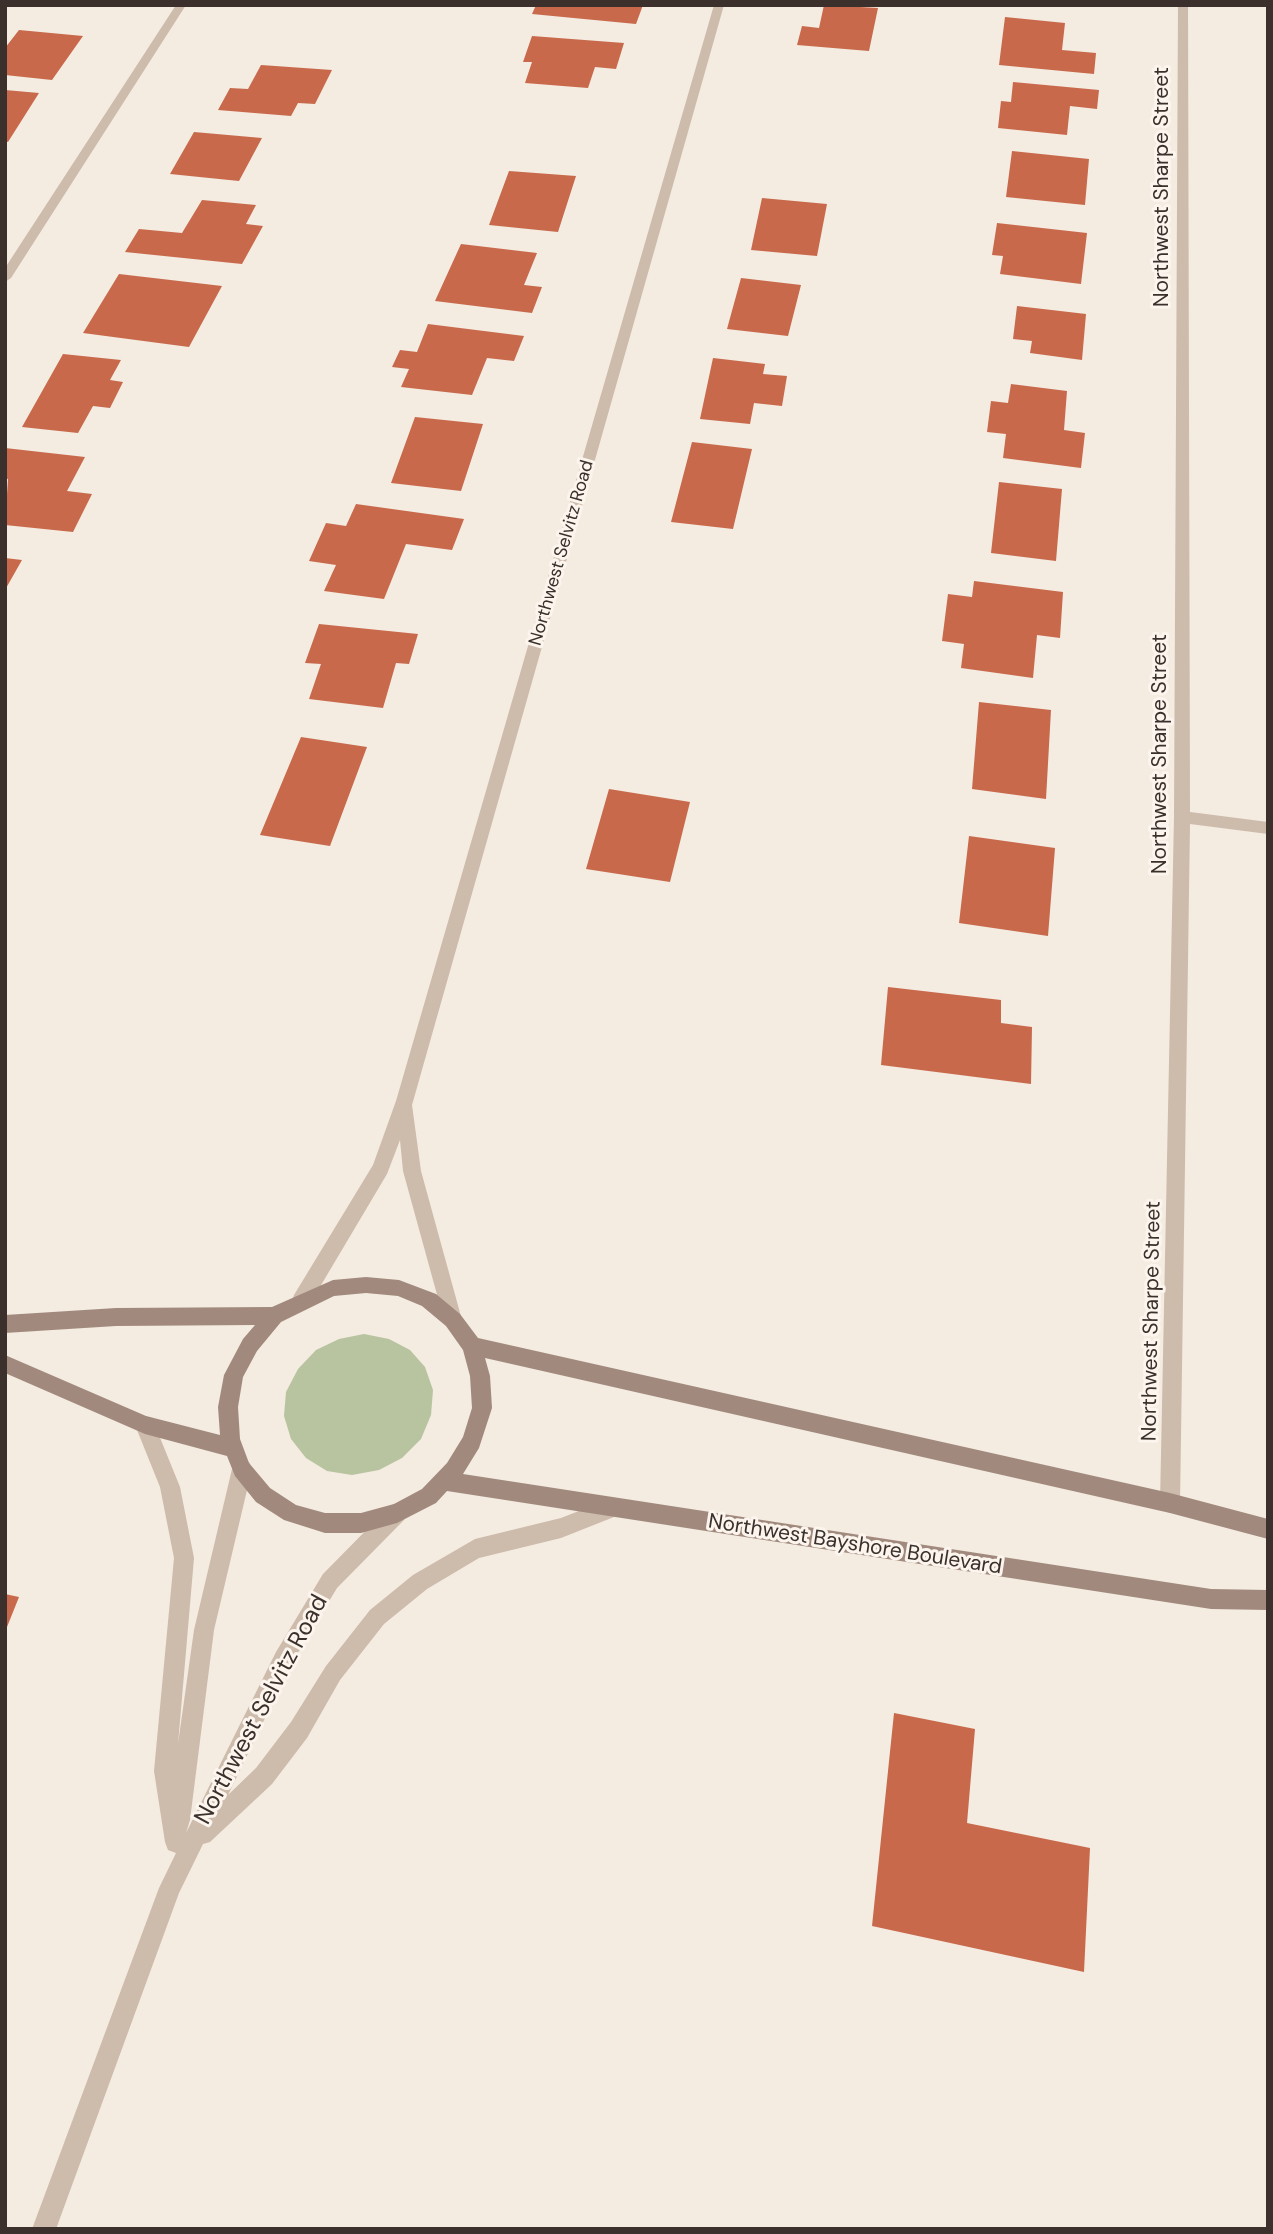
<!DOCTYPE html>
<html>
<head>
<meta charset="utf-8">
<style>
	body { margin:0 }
	#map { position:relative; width:1273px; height:2234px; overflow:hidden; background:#f4ebe1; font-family:"DM Sans",sans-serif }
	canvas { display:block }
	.frame { position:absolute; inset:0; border:7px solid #3b302b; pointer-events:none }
</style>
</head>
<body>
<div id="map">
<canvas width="1273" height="2234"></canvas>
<div class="frame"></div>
</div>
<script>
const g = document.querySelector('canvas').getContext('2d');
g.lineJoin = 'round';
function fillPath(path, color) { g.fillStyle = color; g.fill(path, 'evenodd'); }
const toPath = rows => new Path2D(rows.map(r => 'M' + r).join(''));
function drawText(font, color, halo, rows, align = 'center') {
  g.font = font + ' "DM Sans",sans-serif'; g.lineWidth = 6; g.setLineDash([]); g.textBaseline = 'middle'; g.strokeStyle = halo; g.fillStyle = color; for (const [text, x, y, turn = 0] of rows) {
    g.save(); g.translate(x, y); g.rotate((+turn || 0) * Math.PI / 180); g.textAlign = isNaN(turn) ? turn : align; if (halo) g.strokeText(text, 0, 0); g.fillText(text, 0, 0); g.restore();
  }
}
fillPath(toPath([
	[364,1334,389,1339,410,1350,425,1367,433,1390,431,1415,421,1439,402,1458,379,1470,352,1475,327,1471,306,1458,291,1439,284,1416,286,1392,298,1369,316,1350,339,1339]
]), '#b8c4a0');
fillPath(toPath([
	[536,5,643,5,636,24,532,14],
	[824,5,878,8,869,51,797,45,802,26,819,28],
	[1005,17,1065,23,1062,50,1096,53,1094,74,999,65],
	[19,30,83,36,52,80,5,75,5,48],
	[532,36,624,43,616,69,595,67,588,88,525,83,532,62,523,62],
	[261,65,332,70,315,104,298,103,291,116,218,110,230,88,248,89],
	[1013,82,1099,90,1097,109,1070,106,1067,135,998,128,1001,101,1011,102],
	[5,90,39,93,8,142,5,141],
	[194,132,262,138,239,181,170,174],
	[1012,151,1089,159,1085,205,1006,197],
	[509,171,576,176,558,232,489,225],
	[762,198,827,204,817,256,751,250],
	[202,200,256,205,246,224,263,226,242,264,125,252,139,229,182,233],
	[997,223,1087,233,1081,284,1000,274,1003,256,992,255],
	[461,244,537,253,524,285,542,287,532,313,435,301],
	[119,274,222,286,189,347,83,333],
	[741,278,801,285,788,336,727,329],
	[1017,306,1086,314,1082,360,1030,353,1032,341,1013,339],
	[428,324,524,336,514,361,487,358,472,395,401,387,409,369,392,367,400,350,417,352],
	[63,354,121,360,110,380,123,382,110,408,93,406,78,433,22,427],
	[713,358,765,364,763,374,787,376,782,406,754,403,750,424,700,419],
	[1011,384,1067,391,1064,430,1085,433,1081,468,1003,458,1006,434,987,432,991,401,1008,403],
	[415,417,483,424,461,491,391,483],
	[692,442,752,449,733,529,671,522],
	[5,448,85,457,67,491,92,494,73,532,5,525,8,479,5,478],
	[999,482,1062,489,1056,561,991,553],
	[356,504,464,519,452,550,406,544,384,599,324,591,336,565,309,561,326,523,346,526],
	[5,558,22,560,5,590],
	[974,581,1063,592,1060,638,1037,635,1033,678,961,668,964,644,942,641,948,594,972,597],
	[319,624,418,634,409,664,396,663,383,708,309,699,321,664,305,663],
	[979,702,1051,710,1046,799,972,789],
	[301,737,367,747,330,846,260,835],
	[609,789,690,802,670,882,586,869],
	[969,836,1055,848,1048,936,959,923],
	[888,987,1001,1000,1001,1023,1032,1027,1031,1084,881,1065],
	[5,1594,19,1597,5,1632],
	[894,1713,975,1729,967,1823,1090,1848,1084,1972,872,1926]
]), '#c8694b');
fillPath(toPath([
	[176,5,186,5,11,278,5,282,5,268,176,5],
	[714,5,724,5,412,1105,421,1171,462,1320,460,1326,453,1329,446,1326,444,1320,403,1171,400,1140,387,1174,308,1307,301,1310,294,1307,292,1301,294,1295,373,1165,396,1101,714,5],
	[1178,5,1188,5,1190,812,1268,822,1268,834,1190,824,1180,1503,1177,1510,1170,1513,1163,1510,1160,1503,1174,817,1178,5]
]), '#cdbbac');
fillPath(toPath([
	[145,1416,152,1418,180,1487,194,1558,178,1744,194,1630,232,1469,235,1462,242,1459,249,1462,252,1469,214,1630,190,1820,186,1833,276,1652,323,1574,390,1506,397,1503,404,1506,407,1513,404,1520,337,1588,290,1666,228,1795,256,1768,291,1722,326,1666,370,1610,413,1575,475,1539,561,1518,612,1498,619,1501,622,1508,619,1515,561,1538,479,1558,427,1589,384,1624,340,1680,307,1738,272,1784,210,1842,203,1844,179,1893,56,2229,32,2229,159,1888,176,1853,168,1850,165,1842,154,1771,174,1558,160,1487,135,1425,138,1418,145,1416]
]), '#cdbbac');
fillPath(toPath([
	[366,1277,399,1280,436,1294,460,1314,478,1338,1170,1493,1268,1519,1268,1539,1170,1513,485,1358,490,1376,492,1408,479,1448,463,1474,1211,1589,1268,1590,1268,1610,1211,1609,447,1491,436,1503,397,1523,361,1533,325,1533,284,1520,256,1502,235,1476,227,1456,145,1434,5,1373,5,1355,146,1416,220,1435,218,1407,224,1375,243,1339,255,1325,116,1326,5,1333,5,1315,116,1308,272,1307,333,1280,366,1277],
	[366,1293,398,1296,422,1306,446,1326,463,1350,470,1376,472,1408,463,1437,447,1463,422,1489,394,1504,361,1513,325,1513,296,1505,270,1488,249,1463,240,1439,238,1407,243,1377,257,1351,281,1322,334,1296,366,1293]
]), '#a18a7d');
drawText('18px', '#3b302b', '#fbf5ee', [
	["Northwest Selvitz Road",562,553,-74]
]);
drawText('21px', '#3b302b', '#fbf5ee', [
	["Northwest Sharpe Street",1162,187,-90],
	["Northwest Sharpe Street",1160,754,-90],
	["Northwest Sharpe Street",1152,1321,-89],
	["Northwest Bayshore Boulevard",855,1545,9]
]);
drawText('24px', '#3b302b', '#fbf5ee', [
	["Northwest Selvitz Road",262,1710,-62]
]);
</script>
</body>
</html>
